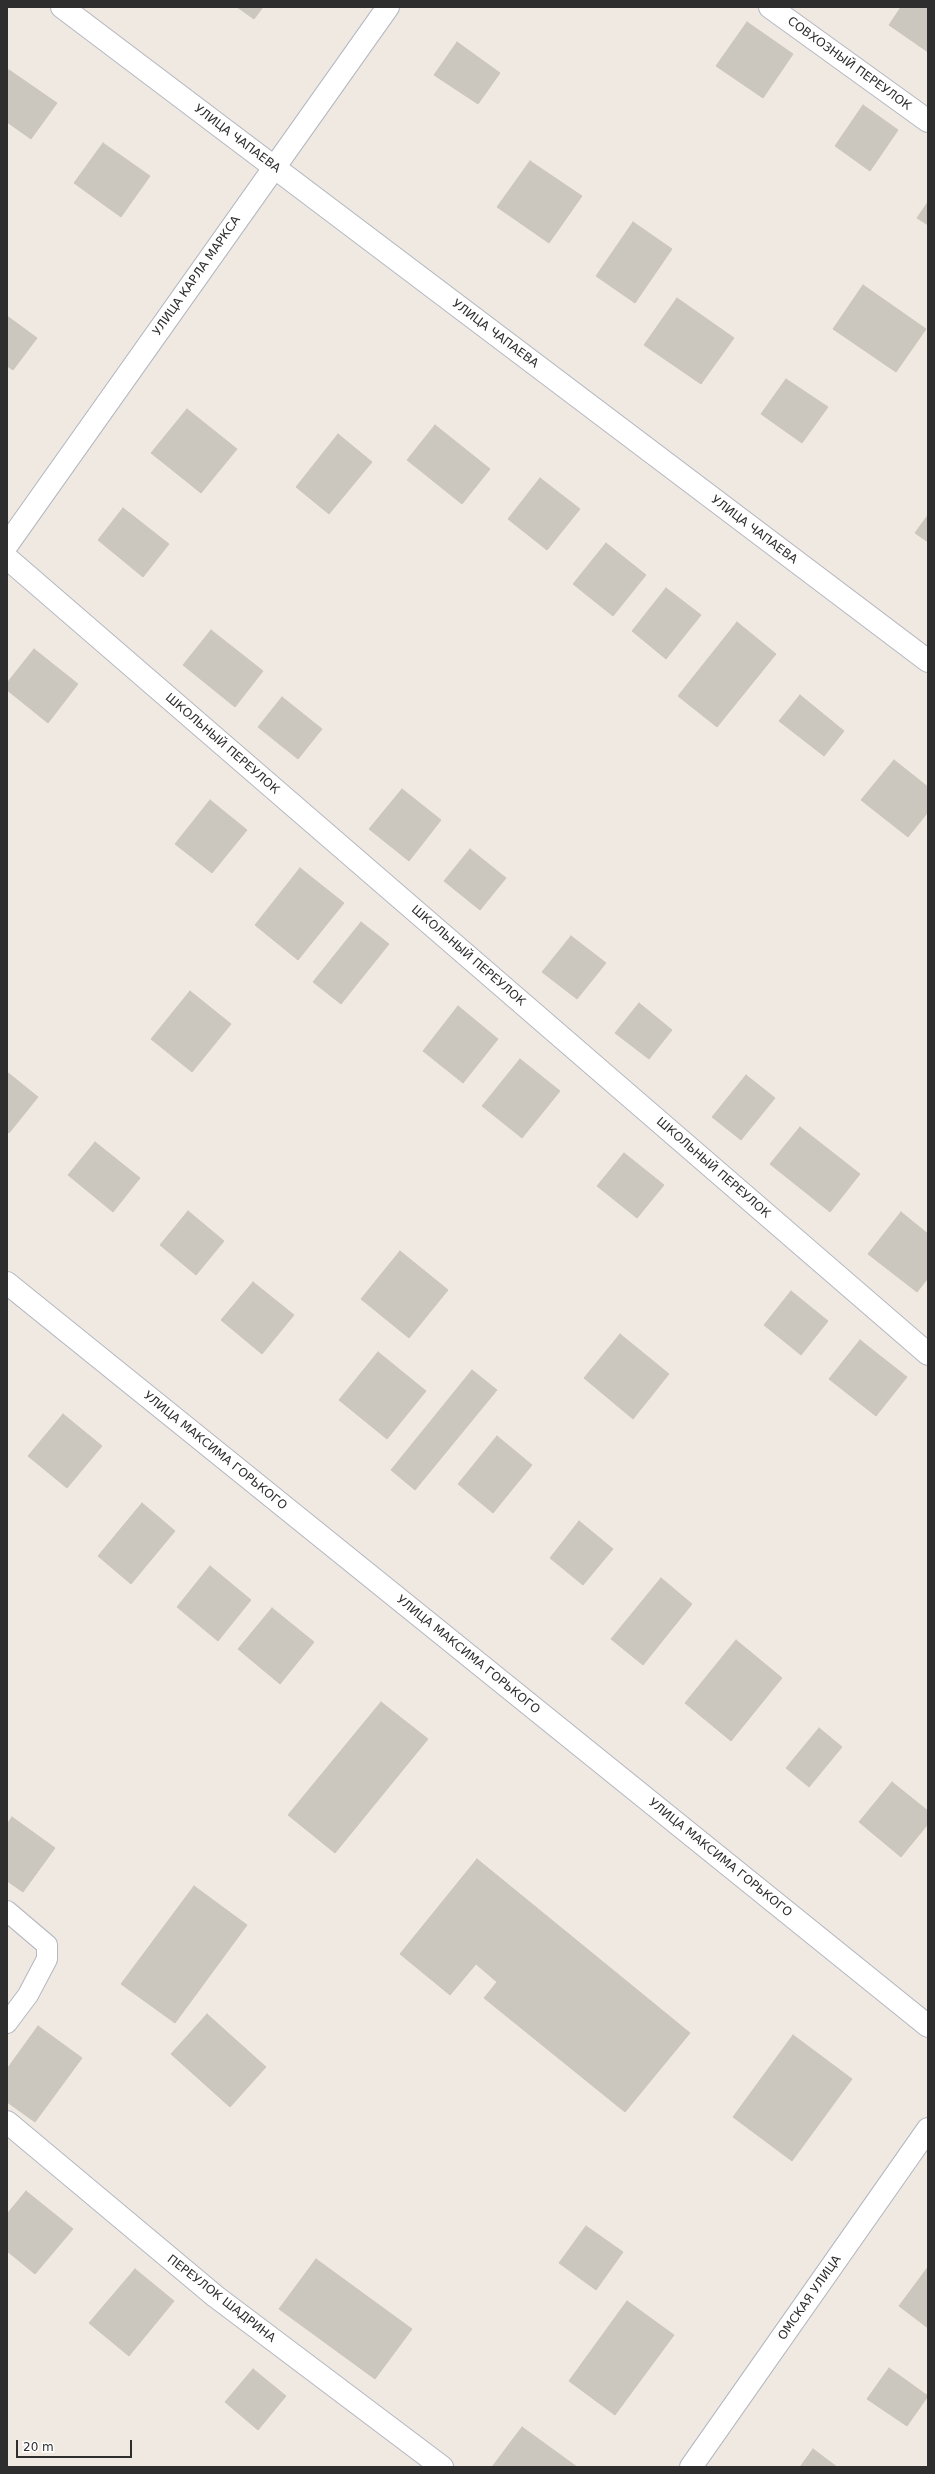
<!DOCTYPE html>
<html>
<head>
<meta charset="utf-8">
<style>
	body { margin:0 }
	#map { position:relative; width:935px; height:2474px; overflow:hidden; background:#efe9e1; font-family:"DejaVu Sans",sans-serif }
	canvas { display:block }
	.frame { position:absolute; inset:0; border:8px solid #2e2e2e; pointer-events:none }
	.scale { position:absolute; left:16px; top:2440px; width:116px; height:18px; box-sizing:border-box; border:2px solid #2e2e2e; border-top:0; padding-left:5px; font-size:12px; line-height:14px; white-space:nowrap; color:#2e2e2e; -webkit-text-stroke:3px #fff; paint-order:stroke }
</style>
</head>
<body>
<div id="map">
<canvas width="935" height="2474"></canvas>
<div class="frame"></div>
<div class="scale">20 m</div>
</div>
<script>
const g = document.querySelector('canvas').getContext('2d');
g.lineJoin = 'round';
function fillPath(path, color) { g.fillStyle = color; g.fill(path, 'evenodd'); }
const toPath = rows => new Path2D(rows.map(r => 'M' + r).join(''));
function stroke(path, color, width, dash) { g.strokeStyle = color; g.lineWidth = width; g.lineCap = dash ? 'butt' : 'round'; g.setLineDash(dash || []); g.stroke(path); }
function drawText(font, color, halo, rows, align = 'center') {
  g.font = font + ' "DejaVu Sans",sans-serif'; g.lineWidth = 3; g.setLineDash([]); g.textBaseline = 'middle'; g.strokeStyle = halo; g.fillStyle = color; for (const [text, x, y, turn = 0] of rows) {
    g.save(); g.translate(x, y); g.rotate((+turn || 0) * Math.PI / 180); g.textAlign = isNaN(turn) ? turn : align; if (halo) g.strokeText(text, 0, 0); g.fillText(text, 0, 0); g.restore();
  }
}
const building = toPath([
	[237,7,263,7,254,19,237,7],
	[901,7,928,7,928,52,889,25,901,7],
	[747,22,793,54,763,98,716,66,747,22],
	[457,42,500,73,478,104,434,75,457,42],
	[9,70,57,103,31,139,7,122,7,73,9,70],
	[863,105,898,130,870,171,835,146,863,105],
	[103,143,150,176,121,217,74,183,103,143],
	[530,161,582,196,549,243,497,207,530,161],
	[928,202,928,225,917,218,928,202],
	[633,222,672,249,635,303,596,276,633,222],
	[863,285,926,329,896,372,833,329,863,285],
	[677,298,734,338,701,384,644,345,677,298],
	[7,316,37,338,13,370,7,366,7,316],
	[786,379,828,407,802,443,761,414,786,379],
	[187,409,237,449,201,493,151,453,187,409],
	[435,425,490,469,462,504,407,460,435,425],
	[338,434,372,462,329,514,296,487,338,434],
	[540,478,580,509,547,550,508,519,540,478],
	[123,508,169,544,143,577,98,540,123,508],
	[928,515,928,542,915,533,928,515],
	[606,543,646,575,613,616,573,584,606,543],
	[666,588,701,615,666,659,632,631,666,588],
	[737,622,776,654,717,727,678,696,737,622],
	[211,630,263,671,235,707,183,665,211,630],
	[34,649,78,684,48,723,7,690,7,683,34,649],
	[800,695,844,731,824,756,779,721,800,695],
	[282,697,322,729,298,759,258,727,282,697],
	[894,760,928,787,928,812,908,837,861,800,894,760],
	[402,789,441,820,409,861,369,829,402,789],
	[210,800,247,830,212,873,175,844,210,800],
	[470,849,506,878,480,910,444,881,470,849],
	[300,868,344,903,298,960,255,925,300,868],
	[361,922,389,944,341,1004,313,982,361,922],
	[571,936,606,963,577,999,542,972,571,936],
	[190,991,231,1024,192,1072,151,1039,190,991],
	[639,1003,672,1030,649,1059,615,1033,639,1003],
	[458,1006,498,1039,463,1083,423,1051,458,1006],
	[520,1059,560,1091,522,1138,482,1106,520,1059],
	[7,1072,38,1097,9,1133,7,1131,7,1072],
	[746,1075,775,1098,741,1140,712,1117,746,1075],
	[800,1127,860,1174,830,1212,770,1164,800,1127],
	[95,1142,140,1178,113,1212,68,1175,95,1142],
	[624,1153,664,1185,637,1218,597,1186,624,1153],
	[188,1211,224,1241,196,1275,160,1245,188,1211],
	[901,1212,928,1234,928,1278,917,1292,868,1254,901,1212],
	[400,1251,448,1290,409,1338,361,1299,400,1251],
	[253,1282,294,1315,262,1354,221,1320,253,1282],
	[791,1291,828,1321,801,1355,764,1325,791,1291],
	[620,1334,669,1374,633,1419,584,1378,620,1334],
	[860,1340,907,1377,876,1416,829,1379,860,1340],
	[378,1352,426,1391,387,1439,339,1400,378,1352],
	[472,1370,497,1390,415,1490,391,1470,472,1370],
	[63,1414,102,1446,67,1488,28,1456,63,1414],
	[497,1436,532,1465,493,1513,458,1484,497,1436],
	[142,1503,175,1531,131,1584,98,1556,142,1503],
	[579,1521,613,1549,583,1585,550,1558,579,1521],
	[210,1566,251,1600,218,1641,177,1607,210,1566],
	[661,1578,692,1604,643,1665,611,1639,661,1578],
	[272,1608,314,1642,280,1684,238,1649,272,1608],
	[736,1640,782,1678,731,1741,685,1703,736,1640],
	[381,1702,428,1739,335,1853,288,1815,381,1702],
	[819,1728,842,1747,809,1787,786,1768,819,1728],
	[892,1782,928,1811,928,1824,901,1857,859,1822,892,1782],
	[12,1817,55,1848,23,1892,7,1881,7,1824,12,1817],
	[477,1859,690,2033,625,2112,484,1998,497,1982,476,1964,450,1995,400,1954,477,1859],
	[194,1886,247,1925,175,2023,121,1984,194,1886],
	[207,2014,266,2067,230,2107,171,2054,207,2014],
	[38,2026,82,2058,35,2122,7,2102,7,2069,38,2026],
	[793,2035,852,2079,792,2161,733,2117,793,2035],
	[26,2191,73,2229,35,2274,7,2251,7,2214,26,2191],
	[586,2226,623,2252,596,2290,559,2263,586,2226],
	[316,2259,412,2329,375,2379,279,2309,316,2259],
	[928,2267,928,2328,899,2306,928,2267],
	[135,2269,174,2301,129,2356,89,2323,135,2269],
	[627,2301,674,2335,615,2415,569,2381,627,2301],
	[889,2368,928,2396,907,2426,867,2399,889,2368],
	[253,2369,286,2396,258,2430,225,2402,253,2369],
	[522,2427,577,2467,492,2467,522,2427],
	[813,2449,837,2467,800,2467,813,2449]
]);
fillPath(building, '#cbc7bf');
stroke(building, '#cbc5ba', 1);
const lane = toPath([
	[7,1911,47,1945,47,1959,28,1995,7,2023]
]);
const street = toPath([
	[62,7,928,661],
	[770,7,928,121],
	[7,545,388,7],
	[7,558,928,1354],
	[7,1283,928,2026],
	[7,2122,215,2296,442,2467],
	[691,2467,928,2129]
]);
stroke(lane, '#b4b7c1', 22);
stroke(street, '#b4b7c1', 24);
stroke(lane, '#fff', 20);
stroke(street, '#fff', 22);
drawText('12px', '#2e2e2e', '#fff', [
	["СОВХОЗНЫЙ ПЕРЕУЛОК",849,64,36],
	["УЛИЦА ЧАПАЕВА",237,139,37],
	["УЛИЦА КАРЛА МАРКСА",197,276,-55],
	["УЛИЦА ЧАПАЕВА",495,334,37],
	["УЛИЦА ЧАПАЕВА",754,530,37],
	["ШКОЛЬНЫЙ ПЕРЕУЛОК",222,744,41],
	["ШКОЛЬНЫЙ ПЕРЕУЛОК",468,956,41],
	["ШКОЛЬНЫЙ ПЕРЕУЛОК",713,1168,41],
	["УЛИЦА МАКСИМА ГОРЬКОГО",215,1451,39],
	["УЛИЦА МАКСИМА ГОРЬКОГО",468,1655,39],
	["УЛИЦА МАКСИМА ГОРЬКОГО",720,1858,39],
	["ОМСКАЯ УЛИЦА",810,2298,-55],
	["ПЕРЕУЛОК ШАДРИНА",221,2299,38]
]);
</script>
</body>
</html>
